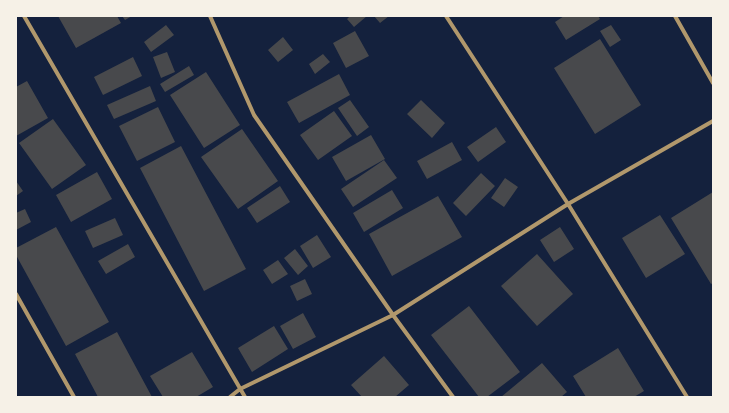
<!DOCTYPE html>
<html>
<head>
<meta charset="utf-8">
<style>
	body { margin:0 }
	#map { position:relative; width:729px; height:413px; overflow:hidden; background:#14213d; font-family:Montserrat,sans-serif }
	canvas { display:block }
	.frame { position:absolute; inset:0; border:17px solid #f6f1e7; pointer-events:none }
</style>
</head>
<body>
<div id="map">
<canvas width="729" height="413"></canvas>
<div class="frame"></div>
</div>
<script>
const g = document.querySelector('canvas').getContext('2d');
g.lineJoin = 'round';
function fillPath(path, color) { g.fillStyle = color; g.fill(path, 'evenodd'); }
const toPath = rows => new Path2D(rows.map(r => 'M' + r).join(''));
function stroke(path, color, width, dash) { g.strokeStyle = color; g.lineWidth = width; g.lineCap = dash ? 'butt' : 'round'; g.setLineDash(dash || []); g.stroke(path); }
fillPath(toPath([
	[58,16,117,16,121,23,76,48],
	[122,16,132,16,125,20],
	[350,16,367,16,354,27,347,19],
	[374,16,389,16,380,23],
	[564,16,598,16,600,19,566,40,555,22],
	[166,25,174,35,151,52,144,42],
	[611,25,621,40,610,47,600,31],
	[355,31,369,56,346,68,333,43],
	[283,37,293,50,278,62,268,50],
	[600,39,641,105,595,134,554,68],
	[167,52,175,72,161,78,153,57],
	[323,54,330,62,315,74,309,64],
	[133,57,142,76,103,95,94,77],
	[189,66,194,75,165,92,160,84],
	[206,72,240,125,204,148,170,95],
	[339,74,350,95,299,123,287,102],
	[27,81,48,118,16,136,16,87],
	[150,86,156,101,114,119,107,105],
	[350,100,369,127,357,136,338,108],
	[421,100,445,123,432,138,407,114],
	[158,107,175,142,137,161,119,126],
	[334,111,352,136,318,160,300,135],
	[53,119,86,165,52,189,19,143],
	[496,127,506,142,478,162,467,147],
	[242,129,278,181,238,209,201,157],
	[371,135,385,159,346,181,332,157],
	[452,142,462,160,427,179,417,161],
	[181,146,246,269,204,291,140,168],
	[384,160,397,178,353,207,341,189],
	[97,172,112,199,71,222,56,195],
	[481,173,495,186,466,216,453,203],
	[505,178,518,187,504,207,491,198],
	[16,181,23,191,16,196],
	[280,186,290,202,257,223,247,208],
	[392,190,403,208,364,232,353,213],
	[713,192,713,283,711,284,671,218],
	[438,196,462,237,392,276,369,234],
	[25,209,31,222,16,230,16,213],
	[660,215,685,254,646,278,622,238],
	[115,218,123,235,93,248,85,231],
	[56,227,109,322,66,346,16,255,16,248],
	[560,227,574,249,554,262,540,240],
	[317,235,331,257,313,268,300,246],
	[128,244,135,257,106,274,98,261],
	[295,249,308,266,298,275,284,258],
	[537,254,573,294,537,326,501,286],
	[278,260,288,274,272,284,263,270],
	[305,279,312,294,297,301,290,286],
	[469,306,520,372,487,397,479,397,431,335],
	[303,313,316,337,293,349,280,326],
	[274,326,288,349,252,372,238,348],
	[117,332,152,397,98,397,75,354],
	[618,348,644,391,634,397,586,397,573,376],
	[192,352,213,387,196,397,163,397,150,376],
	[384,356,409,385,395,397,362,397,351,385],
	[542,363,567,392,561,397,501,397]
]), '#48494c');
stroke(toPath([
	[24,16,245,397],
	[210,16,254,115,393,315,453,397],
	[446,16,568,204,687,397],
	[675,16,713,83],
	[16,294,74,397],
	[230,397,240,389,393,315,568,204,713,121]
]), '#b1986c', 4);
</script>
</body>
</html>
